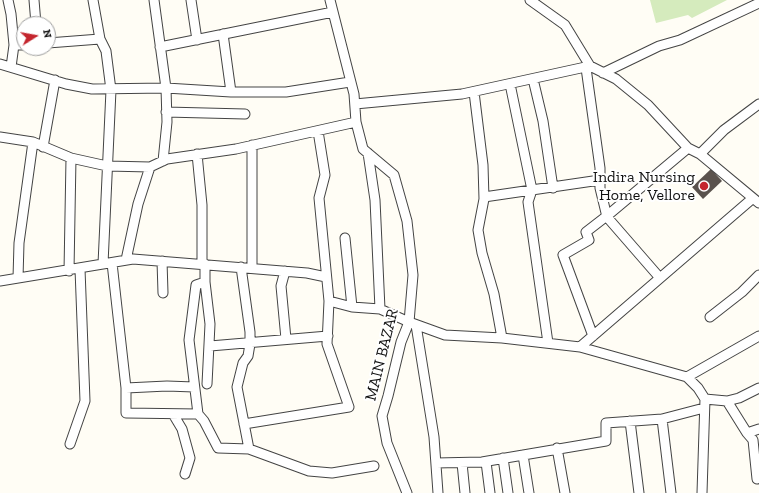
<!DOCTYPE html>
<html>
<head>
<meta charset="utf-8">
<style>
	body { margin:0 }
	#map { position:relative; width:759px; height:493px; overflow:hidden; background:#fffdf5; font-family:"Zilla Slab",serif }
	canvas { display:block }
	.north { position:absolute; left:16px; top:16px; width:40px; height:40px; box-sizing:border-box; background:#fff; border:1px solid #a0a0a0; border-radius:50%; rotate:79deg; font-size:11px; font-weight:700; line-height:16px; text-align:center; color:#111 }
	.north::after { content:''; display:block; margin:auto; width:14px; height:18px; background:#c4262e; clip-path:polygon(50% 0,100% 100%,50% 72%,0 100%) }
</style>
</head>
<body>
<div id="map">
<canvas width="759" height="493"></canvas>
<div class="north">N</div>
</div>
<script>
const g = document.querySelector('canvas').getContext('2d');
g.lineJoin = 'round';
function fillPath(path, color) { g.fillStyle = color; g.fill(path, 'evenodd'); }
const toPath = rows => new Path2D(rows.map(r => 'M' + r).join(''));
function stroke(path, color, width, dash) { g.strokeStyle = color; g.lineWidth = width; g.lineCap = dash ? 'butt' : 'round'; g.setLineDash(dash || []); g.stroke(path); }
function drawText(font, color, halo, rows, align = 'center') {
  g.font = font + ' "Zilla Slab",serif'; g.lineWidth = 4; g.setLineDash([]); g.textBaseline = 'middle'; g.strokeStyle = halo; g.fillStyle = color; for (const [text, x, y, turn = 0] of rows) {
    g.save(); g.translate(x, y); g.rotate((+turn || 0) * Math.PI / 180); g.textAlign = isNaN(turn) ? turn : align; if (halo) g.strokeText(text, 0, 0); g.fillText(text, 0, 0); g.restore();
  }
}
fillPath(toPath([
	[650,0,727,0,692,18,688,15,656,23]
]), '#d5ebbd');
fillPath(toPath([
	[711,169,722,181,703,199,692,187]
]), '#5a524d');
const minor = toPath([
	[8,0,11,14,14,45],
	[34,0,36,24],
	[191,0,197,40],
	[330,0,354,94,356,122,363,149,394,175,407,221,413,275,409,322,401,342,388,396,382,416,387,443,407,493],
	[530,0,565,25,590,66,616,79,648,105,688,148,700,154,759,203],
	[223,34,231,92],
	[100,39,106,51,111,90,103,264],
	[48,43,100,39,93,0],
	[160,47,333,12],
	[0,64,66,84,92,89,166,88,154,0],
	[11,67,14,45,24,45],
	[586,68,600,168,600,188,607,217,660,278],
	[603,73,659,46,680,40,759,3],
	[533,79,543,121,553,188],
	[510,84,532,190,528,202,548,343],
	[474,92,483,165,484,199,478,230,482,253,494,294,502,338,580,347,753,198],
	[355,104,462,94,590,66],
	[166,112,245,114],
	[0,137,33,142,71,158,107,166,150,167,167,159,236,149,356,122],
	[43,147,55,80],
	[368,153,375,200,380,309],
	[197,154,202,205,202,264],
	[700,154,724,130,759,104],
	[163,161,167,122,166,88,231,92,286,92,350,82],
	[484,197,600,180],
	[345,238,352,307],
	[126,260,138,204,150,167],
	[162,261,163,293],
	[112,263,126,388,126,413,198,414,204,421,218,448,249,449,309,471,332,473,374,466],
	[241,267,250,332,250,344,248,356,243,363,237,387,249,449],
	[252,268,252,145],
	[69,271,71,158],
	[285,271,281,286,286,339],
	[18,278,19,243,33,142],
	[0,281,133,259,307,273,326,277],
	[205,282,210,324,207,384],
	[329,301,352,307,380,309,409,322,445,335,502,338],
	[710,317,742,292,759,275],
	[416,325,434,437,438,493],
	[593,336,563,255,589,240,586,232,608,215,688,148],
	[210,346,328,336],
	[580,347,687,377,759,336],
	[687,377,698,388,705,399,727,401,739,398,759,388],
	[126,388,167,386,194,387],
	[727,401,747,433,759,429],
	[173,414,182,429,190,458,185,474],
	[198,414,189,340,196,285,205,282,205,264],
	[662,419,671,493],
	[630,421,639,493],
	[244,424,349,407,327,344,329,301,319,198,325,175,318,131],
	[747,433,753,440,757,479],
	[70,444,85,401,80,269],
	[557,448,565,493],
	[523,455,529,493],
	[503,458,508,493],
	[486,462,490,493],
	[436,463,482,462,606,441,606,423,662,419,704,408],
	[462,463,465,493],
	[702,493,705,399]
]);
stroke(minor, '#444', 11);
stroke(minor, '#fff', 9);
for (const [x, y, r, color] of [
	[704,186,5,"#c4262e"]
]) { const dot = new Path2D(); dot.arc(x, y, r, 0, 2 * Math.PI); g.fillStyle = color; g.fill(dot); stroke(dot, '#fff', 1.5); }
drawText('16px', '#111', '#fff', [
	["Indira Nursing",695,177],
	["Home, Vellore",695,195]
], 'right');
drawText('16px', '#111', '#fff', [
	["MAIN BAZAR",382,355,-76]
]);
</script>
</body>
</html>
